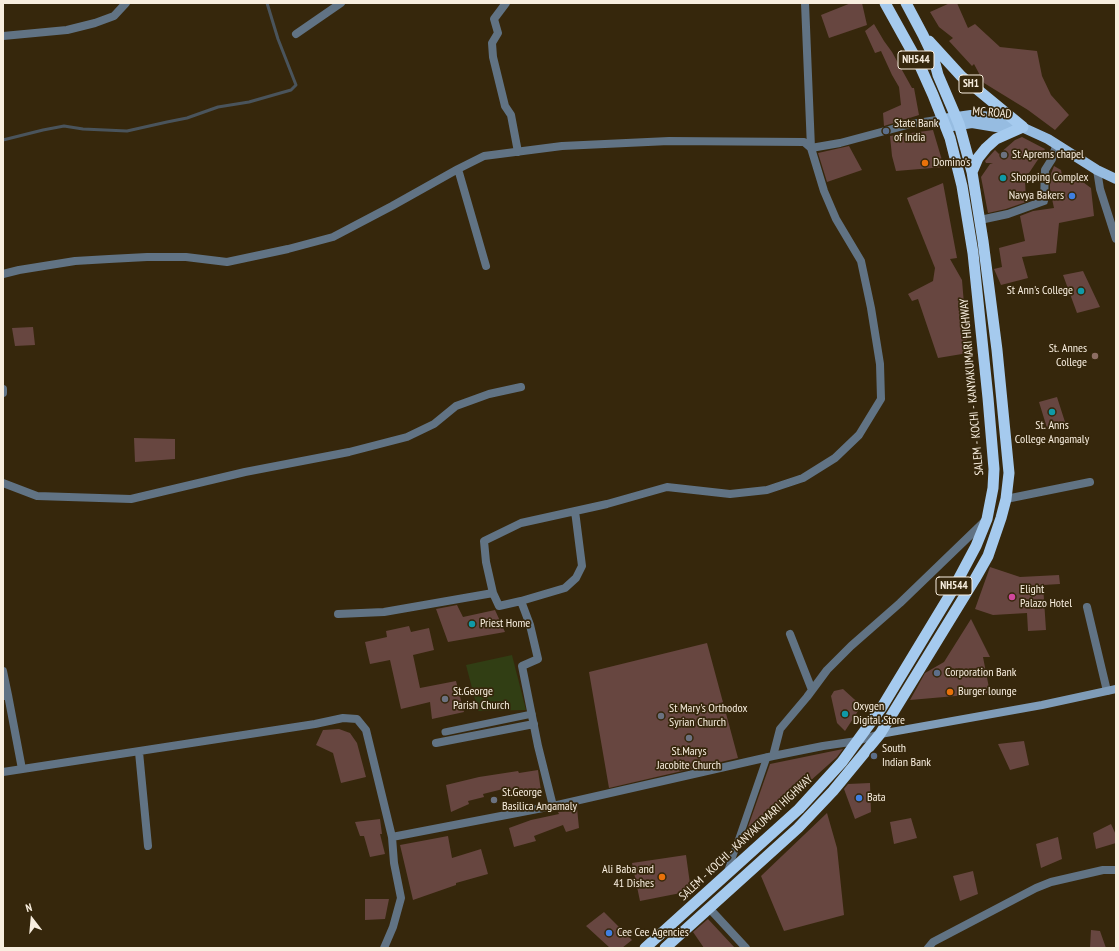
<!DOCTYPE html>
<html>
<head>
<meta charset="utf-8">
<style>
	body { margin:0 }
	#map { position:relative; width:1119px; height:951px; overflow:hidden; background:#36270c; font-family:"PT Sans Narrow",sans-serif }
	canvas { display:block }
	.frame { position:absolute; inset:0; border:4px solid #f8eedf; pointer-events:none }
	.north { position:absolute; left:12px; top:899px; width:40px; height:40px; -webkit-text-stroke:3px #36270c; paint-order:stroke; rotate:344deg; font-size:11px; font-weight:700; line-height:16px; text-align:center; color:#f8eedf }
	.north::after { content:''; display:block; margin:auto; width:14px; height:18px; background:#f8eedf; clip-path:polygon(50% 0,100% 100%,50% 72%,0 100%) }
</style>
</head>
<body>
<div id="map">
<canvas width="1119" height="951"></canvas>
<div class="frame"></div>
<div class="north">N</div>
</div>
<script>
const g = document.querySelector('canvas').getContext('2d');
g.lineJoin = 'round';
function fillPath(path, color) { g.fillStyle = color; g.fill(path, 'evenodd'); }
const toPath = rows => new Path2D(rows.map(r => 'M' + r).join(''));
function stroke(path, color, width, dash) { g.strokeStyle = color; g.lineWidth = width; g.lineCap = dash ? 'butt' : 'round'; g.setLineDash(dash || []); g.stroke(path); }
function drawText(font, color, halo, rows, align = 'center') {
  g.font = font + ' "PT Sans Narrow",sans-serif'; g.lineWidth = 3.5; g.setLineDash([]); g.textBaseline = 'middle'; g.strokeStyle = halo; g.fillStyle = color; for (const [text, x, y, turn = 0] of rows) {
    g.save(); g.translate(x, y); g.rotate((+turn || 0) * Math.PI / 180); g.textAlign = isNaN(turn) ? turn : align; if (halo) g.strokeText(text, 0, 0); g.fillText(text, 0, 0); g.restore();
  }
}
fillPath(toPath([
	[512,655,526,710,478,711,466,665]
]), '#313e14');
stroke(toPath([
	[3,140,43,130,64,126,83,129,127,131,167,122,187,118,218,107,249,102,291,90,296,85,278,39,267,3]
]), '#4a545c', 3);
fillPath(toPath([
	[851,3,862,3,867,25,829,38,821,15],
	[950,3,957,3,968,28,975,24,1000,47,1037,51,1042,76,1051,95,1069,115,1055,130,1028,110,984,83,974,64,972,66,949,41,953,38,939,27,930,12],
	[874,24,884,41,892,52,912,88,914,88,919,115,884,126,883,113,901,105,899,87,892,75,881,51,875,53,865,31],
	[933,130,944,167,896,171,892,156,890,136],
	[1022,137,1045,149,1025,179,1026,202,1006,209,988,213,981,177,990,164,993,163,986,163,985,161,995,150,999,154,1015,140],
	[849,146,862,170,827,182,818,153],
	[1054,166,1061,170,1062,175,1076,177,1091,188,1094,216,1059,223,1056,253,1022,257,1028,278,1001,285,994,269,1002,267,999,248,1025,241,1020,216,1033,211,1054,208,1050,190,1050,176],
	[943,183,957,258,950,259,962,280,968,353,938,358,918,299,912,301,908,294,933,281,935,268,907,198],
	[1083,271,1100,307,1077,313,1063,275],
	[33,327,35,345,15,346,12,328],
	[1057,397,1065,422,1047,428,1039,402],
	[134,438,175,439,175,459,135,462],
	[990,567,1020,577,1059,575,1060,584,1043,585,1046,630,1028,631,1027,613,993,615,975,609],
	[457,605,463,617,495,610,505,632,448,642,436,609],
	[971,619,990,657,983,657,990,693,910,700,925,673,944,662],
	[409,626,411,632,429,628,434,650,413,655,420,688,456,681,464,712,432,719,430,702,401,709,390,660,370,664,365,642,387,637,386,631],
	[707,643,738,758,609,788,589,672],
	[843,689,854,699,862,705,845,731,837,723,831,696,834,691],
	[339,729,350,733,357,743,366,777,341,783,333,753,316,745,323,730],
	[1024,741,1029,765,1010,770,998,744],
	[843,749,837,757,743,841,770,764],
	[538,770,541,791,527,794,527,792,504,794,503,789,483,794,484,797,468,801,469,804,451,812,446,785,479,777,518,771,519,773],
	[870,783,871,812,855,819,844,789,848,784],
	[577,808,579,828,566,832,563,825,534,836,536,841,514,847,509,828,531,820,559,814,558,812],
	[827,813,837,848,844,915,784,931,761,876],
	[911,818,917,838,894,844,890,822],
	[380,819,382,834,380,834,385,854,370,857,364,836,360,836,355,822],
	[1111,824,1116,835,1116,843,1096,849,1093,833],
	[448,836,452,858,481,849,488,874,456,883,456,885,413,900,400,845],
	[1058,837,1062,859,1041,868,1036,844],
	[686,855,691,891,640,901,632,863],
	[973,871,978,894,960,901,953,876],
	[365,899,389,899,385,919,365,920],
	[604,912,632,940,622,948,610,948,586,926],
	[708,919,735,948,704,948,693,932],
	[1091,930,1100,931,1106,948,1090,948]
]), '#674640');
stroke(toPath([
	[445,732,532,714],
	[727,873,767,757]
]), '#617384', 7);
stroke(toPath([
	[506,3,494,19,498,33,492,43,493,57,505,106,511,115,518,152],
	[296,34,341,3],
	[3,36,67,30,95,23,114,16,126,3],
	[458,169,486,266],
	[1097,170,1100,189,1116,239],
	[980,220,1008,214,1044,201,1045,170,1052,159,1056,146],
	[3,274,19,270,75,261,109,259,147,257,186,257,227,262,288,249,333,237,392,206,458,169,484,156,562,146,669,141,804,142,811,148,840,143,911,124,943,119],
	[3,389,3,393],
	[3,483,37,496,131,499,245,472,349,452,407,437,434,424,456,406,489,394,521,387],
	[1006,499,1090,482],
	[493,593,499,606,521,601,530,625,538,659,522,666,538,746,553,806],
	[521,601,565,588,576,578,582,566,575,511],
	[1087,607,1107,691],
	[338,614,384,612,493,593,486,562,484,541,521,523,607,504,667,487,730,494,767,490,803,478,835,458,859,435,881,399,880,364,871,308,861,261,836,219,824,191,811,148,805,3],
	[790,634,812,690],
	[3,671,8,695],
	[3,696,8,695,22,769],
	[436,743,534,724],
	[139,752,148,846],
	[773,756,780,729,807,697,827,670,851,646,900,603,985,521],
	[3,772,315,724,343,718,357,719,366,730,392,837],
	[709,908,746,948],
	[384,948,393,927,401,898,394,863,392,837,553,806,773,756,823,746,857,741,880,734],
	[928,948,933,942,1036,888,1051,882,1103,870,1116,870]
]), '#617384', 8);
stroke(toPath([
	[880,734,1042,705,1116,689]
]), '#7f9cb8', 8);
stroke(toPath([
	[943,119,971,115,1002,118,1048,139,1097,170,1116,179],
	[946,127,972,123,1002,128,1019,128]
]), '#96bce1', 10);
stroke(toPath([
	[929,41,961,76,1023,127,996,139,986,148,978,158,972,172],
	[645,948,799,809,842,762,882,707,951,593,976,546,987,519,993,488,994,469,988,398,973,253,962,186,950,138,933,95,920,66,885,3],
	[665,948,798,828,833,791,880,734,975,579,988,556,1001,518,1006,499,1009,473,997,350,983,241,972,172,959,124,938,75,933,56,923,35,906,3]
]), '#a5caee', 11);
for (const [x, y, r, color] of [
	[886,131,4,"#5c6f8a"],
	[1004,155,4,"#6b7280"],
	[925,163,4,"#e8710a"],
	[1003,178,4,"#0f9aa8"],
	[1072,196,4,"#3f7fe0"],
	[1081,291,4,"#0f9aa8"],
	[1095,356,4,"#8d6e63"],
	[1052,412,4,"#0f9aa8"],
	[1012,597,4,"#d1479c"],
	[472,624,4,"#0f9aa8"],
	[937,673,4,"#5c6f8a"],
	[950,692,4,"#e8710a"],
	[445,699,4,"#6b7280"],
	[845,714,4,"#0f9aa8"],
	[661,716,4,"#6b7280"],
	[689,738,4,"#6b7280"],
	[874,756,4,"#5c6f8a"],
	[859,798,4,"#3f7fe0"],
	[494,800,4,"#6b7280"],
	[662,877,4,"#e8710a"],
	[609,933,4,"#3f7fe0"]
]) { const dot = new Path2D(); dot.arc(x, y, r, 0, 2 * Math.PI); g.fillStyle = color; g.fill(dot); stroke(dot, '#36270c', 1.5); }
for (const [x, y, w] of [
	[916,60,36],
	[971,84,24],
	[954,586,36]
]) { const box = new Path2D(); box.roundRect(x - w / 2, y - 9, w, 18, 3); g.fillStyle = '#36270c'; g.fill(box); stroke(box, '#f8eedf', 1); }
drawText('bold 11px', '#f8eedf', null, [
	["NH544",916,60],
	["SH1",971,84],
	["NH544",954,586]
]);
drawText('12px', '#f8eedf', '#36270c', [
	["MC ROAD",992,113,5],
	["SALEM - KOCHI - KANYAKUMARI HIGHWAY",972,387,-95],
	["SALEM - KOCHI - KANYAKUMARI HIGHWAY",746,838,-43]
]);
drawText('12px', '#f8eedf', '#36270c', [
	["State Bank",894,124],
	["of India",894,138],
	["St Aprems chapel",1012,155],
	["Domino's",933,163],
	["Shopping Complex",1011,178],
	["Navya Bakers",1064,196,"right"],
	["St Ann's College",1073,291,"right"],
	["St. Annes",1087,349,"right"],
	["College",1087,363,"right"],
	["St. Anns",1052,426,"center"],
	["College Angamaly",1052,440,"center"],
	["Elight",1020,590],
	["Palazo Hotel",1020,604],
	["Priest Home",480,624],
	["Corporation Bank",945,673],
	["St.George",453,692],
	["Parish Church",453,706],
	["Burger lounge",958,692],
	["Oxygen",853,707],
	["Digital Store",853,721],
	["St Mary's Orthodox",669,709],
	["Syrian Church",669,723],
	["South",882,749],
	["Indian Bank",882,763],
	["St.Marys",689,752,"center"],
	["Jacobite Church",689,766,"center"],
	["St.George",502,793],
	["Basilica Angamaly",502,807],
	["Bata",867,798],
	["Ali Baba and",654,870,"right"],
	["41 Dishes",654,884,"right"],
	["Cee Cee Agencies",617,933]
], 'left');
</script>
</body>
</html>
